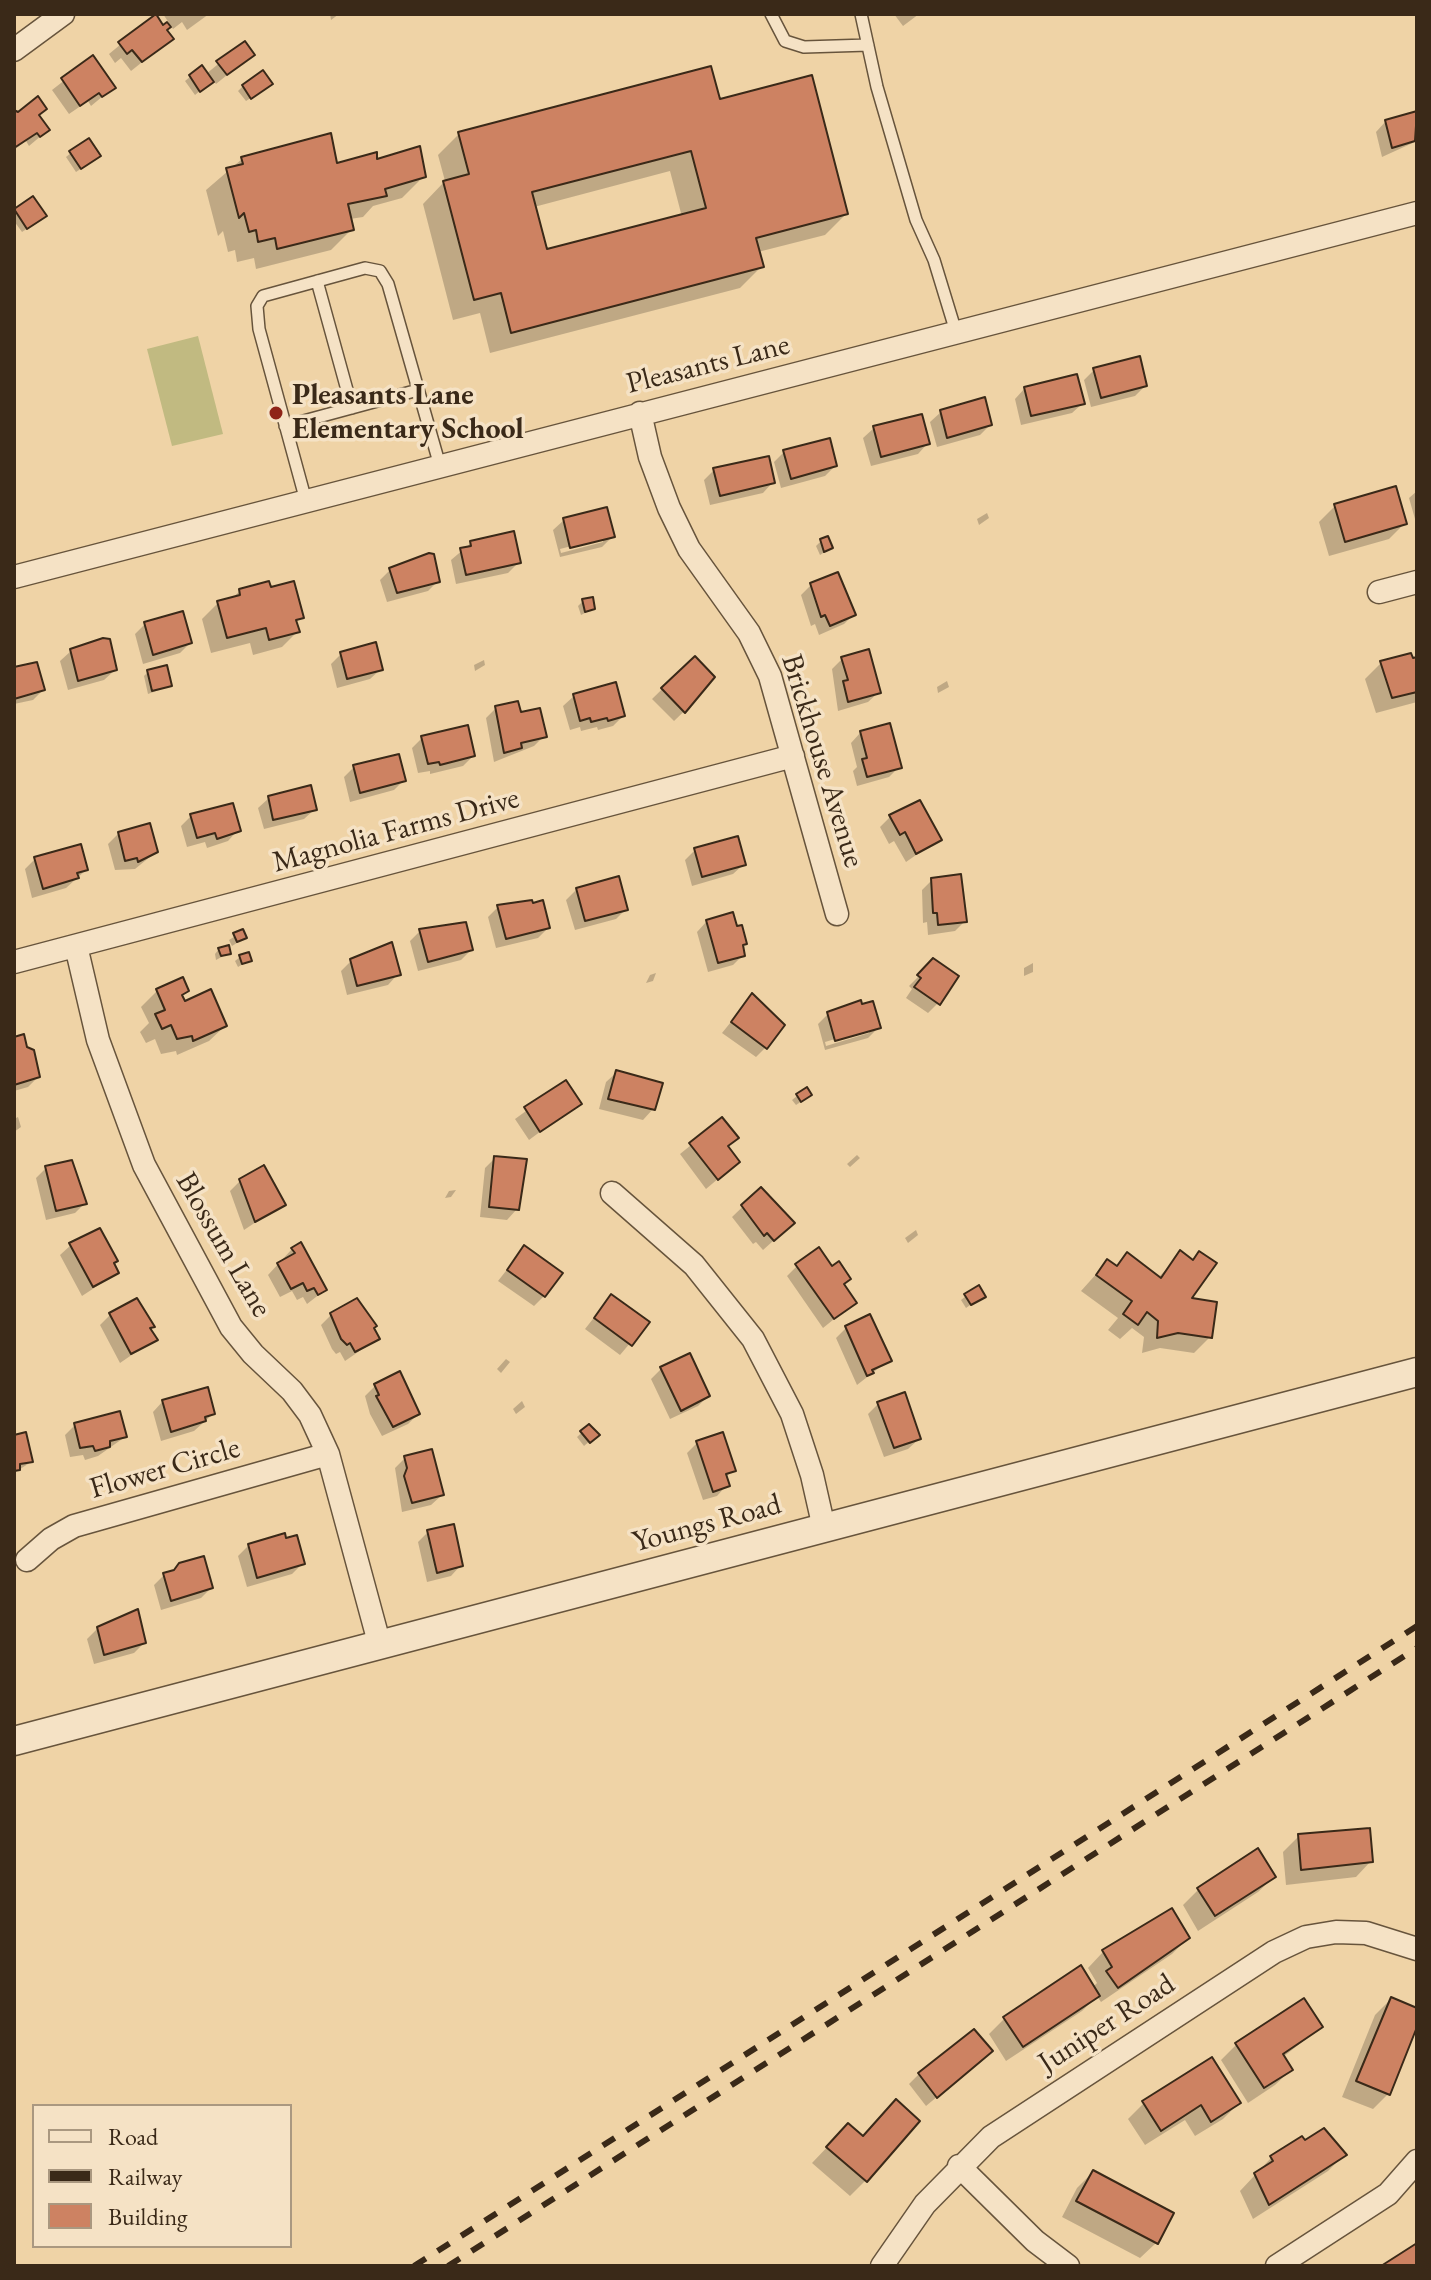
<!DOCTYPE html>
<html>
<head>
<meta charset="utf-8">
<style>
	body { margin:0 }
	#map { position:relative; width:1431px; height:2280px; overflow:hidden; background:#efd3a6; font-family:"EB Garamond",serif }
	canvas { display:block }
	.frame { position:absolute; inset:0; border:16px solid #3a2918; pointer-events:none }
	.legend { position:absolute; left:32px; top:2104px; width:260px; height:144px; box-sizing:border-box; background:#f5e2c5; border:2px solid #aa9880; margin:0; padding:10px 14px; list-style:none; font-size:24px; color:#3a2918 }
	.legend li { display:flex; align-items:center; gap:16px; height:40px }
	.legend b { width:40px; border:2px solid #aa9880 }
</style>
</head>
<body>
<div id="map">
<canvas width="1431" height="2280"></canvas>
<div class="frame"></div>
<ul class="legend">
<li><b style="height:10px;background:#f5e2c5"></b>Road</li>
<li><b style="height:10px;background:#3a2918"></b>Railway</li>
<li><b style="height:22px;background:#cd8262"></b>Building</li>
</ul>
</div>
<script>
const g = document.querySelector('canvas').getContext('2d');
g.lineJoin = 'round';
function fillPath(path, color) { g.fillStyle = color; g.fill(path, 'evenodd'); }
const toPath = rows => new Path2D(rows.map(r => 'M' + r).join(''));
function stroke(path, color, width, dash) { g.strokeStyle = color; g.lineWidth = width; g.lineCap = dash ? 'butt' : 'round'; g.setLineDash(dash || []); g.stroke(path); }
function drawText(font, color, halo, rows, align = 'center') {
  g.font = font + ' "EB Garamond",serif'; g.lineWidth = 7; g.setLineDash([]); g.textBaseline = 'middle'; g.strokeStyle = halo; g.fillStyle = color; for (const [text, x, y, turn = 0] of rows) {
    g.save(); g.translate(x, y); g.rotate((+turn || 0) * Math.PI / 180); g.textAlign = isNaN(turn) ? turn : align; if (halo) g.strokeText(text, 0, 0); g.fillText(text, 0, 0); g.restore();
  }
}
fillPath(toPath([
	[198,336,223,434,172,446,147,349]
]), '#c1ba81');
fillPath(toPath([
	[163,14,209,14,187,30,182,22,173,29,170,25,165,30,171,39,131,71,121,58,115,63,109,54,155,16,163,27,169,23],
	[330,14,339,14,331,20],
	[894,14,919,14,903,26],
	[244,43,253,54,216,84,213,80,195,95,185,81,201,68,206,74],
	[93,58,114,87,91,106,88,101,69,114,52,90],
	[243,86,266,88,246,101,238,91],
	[718,101,846,214,825,235,758,252,761,267,740,288,490,353,480,313,453,320,423,204,445,181,438,155,459,134],
	[670,171,682,217,545,252,534,207],
	[14,112,38,116,48,130,29,146,26,141,14,150],
	[1417,113,1417,141,1382,157,1376,132,1386,121],
	[71,153,94,160,76,172,66,157],
	[242,159,335,165,375,161,424,176,402,198,373,206,363,217,350,219,352,229,331,250,256,269,254,258,237,262,235,250,228,252,223,231,218,236,206,190],
	[33,198,40,220,22,232,14,221,14,211],
	[1094,370,1145,386,1135,396,1091,407,1084,380],
	[1025,388,1083,403,1072,413,1021,425,1015,399],
	[941,412,990,425,980,435,937,447,930,422],
	[874,428,928,443,918,454,871,466,863,438],
	[784,452,835,466,825,476,781,488,774,462],
	[714,470,773,482,763,493,710,505,704,480],
	[1417,491,1417,526,1409,498],
	[1335,506,1405,523,1389,539,1329,556,1319,522],
	[987,513,989,518,979,525,977,519],
	[564,520,613,536,602,547,560,557,553,530],
	[603,538,603,542,561,553,560,549],
	[821,541,831,548,820,555,816,546],
	[471,543,519,562,508,573,456,584,451,560],
	[390,570,438,581,428,591,387,602,380,580],
	[811,585,854,614,844,624,819,635,815,624,811,626,801,595],
	[269,590,301,617,295,623,298,631,282,647,253,655,250,643,211,653,202,619,218,603,230,600,240,591],
	[583,601,593,609,581,615,578,606],
	[145,624,190,643,180,653,143,664,135,634],
	[71,651,115,670,104,680,68,690,60,661],
	[341,654,381,669,370,679,337,688,331,664],
	[1410,655,1412,661,1417,659,1417,702,1376,713,1365,679,1381,663],
	[694,658,698,698,674,721,652,699],
	[842,659,879,692,868,702,838,711,832,669],
	[484,660,485,665,475,671,474,665],
	[14,671,43,690,33,700,14,704],
	[148,672,170,686,148,694,144,676],
	[947,681,949,687,938,693,937,687],
	[574,696,623,716,613,726,598,730,597,727,581,731,580,727,570,730,563,706],
	[496,708,544,736,534,746,494,762,486,718],
	[861,732,899,767,889,777,857,786,853,771,857,767,851,743],
	[422,738,473,756,463,766,430,774,430,771,418,773,412,748],
	[354,767,404,780,394,790,350,802,344,777],
	[269,798,315,809,304,819,264,829,258,808],
	[919,802,939,839,906,862,894,841,889,844,880,827,890,817],
	[191,816,238,830,228,841,207,848,205,842,187,847,181,826],
	[119,833,156,852,135,869,115,870,108,844],
	[695,850,744,864,733,874,692,886,685,860],
	[35,859,86,870,66,888,32,898,25,869],
	[932,880,965,921,955,931,928,935,927,922,923,923,922,890],
	[577,889,626,909,616,919,575,930,566,900],
	[498,907,548,928,538,938,496,948,488,917],
	[707,921,736,929,745,943,741,947,743,955,733,965,708,972,697,932],
	[440,926,442,931,471,950,461,960,418,971,410,941,420,931],
	[242,932,245,938,232,946,229,940],
	[219,949,229,953,216,960,215,954],
	[240,957,250,960,238,967,235,961],
	[351,961,398,974,388,985,347,995,341,971],
	[934,961,938,1003,928,1013,906,998,912,989,909,986],
	[1033,963,1033,972,1024,976,1024,968],
	[656,973,653,981,646,983,650,975],
	[157,991,187,991,181,997,184,1003,225,1026,209,1041,177,1055,176,1051,161,1054,155,1039,146,1043,140,1032,149,1023,141,1007],
	[752,996,766,1047,756,1057,722,1033],
	[828,1014,879,1027,868,1038,825,1050,818,1024],
	[869,1029,869,1033,826,1046,825,1042],
	[14,1039,38,1077,28,1087,14,1091],
	[617,1072,653,1109,643,1120,599,1109,606,1082],
	[566,1082,579,1103,529,1140,515,1119],
	[806,1089,805,1099,796,1105,792,1100],
	[18,1117,21,1127,14,1132,14,1119],
	[722,1120,726,1147,738,1162,706,1189,680,1154],
	[857,1155,860,1158,850,1167,847,1164],
	[495,1158,517,1209,507,1220,480,1217,485,1168],
	[46,1168,85,1203,75,1213,46,1220,36,1178],
	[240,1181,283,1204,244,1230,230,1191],
	[456,1190,451,1197,445,1198,449,1191],
	[760,1190,782,1233,763,1250,756,1242,753,1244,732,1217],
	[916,1230,918,1235,908,1243,905,1238],
	[71,1245,117,1273,82,1296,60,1255],
	[524,1248,544,1296,534,1306,498,1281],
	[292,1249,325,1290,307,1304,303,1297,297,1300,292,1291,280,1297,268,1275],
	[1181,1253,1188,1299,1210,1337,1194,1353,1160,1348,1142,1353,1144,1337,1132,1328,1120,1339,1108,1330,1118,1318,1081,1291,1107,1262,1115,1267,1127,1255,1158,1278],
	[797,1266,842,1285,854,1303,823,1328,787,1276],
	[611,1296,647,1323,620,1355,585,1329],
	[966,1296,983,1296,966,1308,961,1300],
	[110,1315,152,1326,149,1330,155,1339,120,1363,100,1325],
	[331,1315,372,1329,377,1339,345,1361,340,1352,336,1354,332,1349,321,1325],
	[846,1328,889,1360,857,1385,836,1338],
	[506,1359,510,1362,501,1373,497,1369],
	[661,1369,708,1396,698,1406,670,1419,651,1379],
	[376,1385,418,1414,408,1424,382,1436,370,1414,365,1396],
	[904,1395,919,1439,908,1449,884,1457,868,1414,878,1404],
	[163,1401,213,1414,194,1431,161,1441,153,1412],
	[522,1401,525,1407,516,1414,513,1409],
	[75,1425,125,1437,98,1456,85,1460,83,1455,70,1457,65,1435],
	[589,1426,597,1435,584,1446,577,1437],
	[14,1437,31,1462,14,1473],
	[697,1443,733,1470,725,1478,727,1485,717,1496,703,1500,687,1453],
	[405,1458,442,1495,431,1505,402,1512,395,1468],
	[428,1532,461,1565,451,1576,427,1582,418,1542],
	[249,1545,303,1563,292,1574,247,1587,238,1556],
	[164,1575,211,1588,201,1598,161,1610,154,1585],
	[98,1628,144,1643,134,1653,94,1664,87,1639],
	[1299,1836,1371,1861,1356,1877,1286,1885,1283,1852],
	[1274,1877,1258,1892,1198,1931,1183,1905,1198,1890],
	[1188,1938,1172,1954,1101,2002,1097,1996,1082,2011,1006,2061,989,2034,1004,2019,1093,1987,1097,1983,1088,1968,1103,1952],
	[1391,1999,1417,2010,1417,2022,1388,2094,1373,2109,1342,2097,1375,2015],
	[1321,2027,1283,2057,1291,2070,1275,2085,1248,2103,1221,2060,1236,2045],
	[980,2061,926,2106,909,2084,919,2074],
	[1144,2103,1239,2103,1223,2119,1195,2136,1185,2120,1145,2145,1128,2119],
	[862,2138,866,2180,850,2196,812,2163,832,2142],
	[1304,2142,1344,2155,1328,2171,1253,2219,1240,2191,1271,2158],
	[1093,2172,1156,2243,1140,2258,1062,2217,1077,2188]
]), '#0003');
const building = toPath([
	[156,14,163,25,167,22,171,27,167,30,174,39,142,62,132,50,127,54,118,42,156,14],
	[245,41,255,55,227,75,216,61,245,41],
	[93,55,116,88,102,97,99,93,80,106,61,78,93,55],
	[202,65,214,82,200,92,189,75,202,65],
	[711,66,720,99,812,75,848,214,756,238,764,267,511,333,501,293,474,300,443,181,469,174,458,132,711,66],
	[691,151,706,208,547,249,532,192,691,151],
	[263,70,273,84,251,99,242,85,263,70],
	[38,96,47,109,39,115,50,130,40,137,37,133,14,148,14,110,18,112,38,96],
	[1417,111,1415,141,1392,148,1385,120,1417,111],
	[331,133,337,163,377,152,377,159,420,146,426,177,385,189,387,196,348,204,354,230,277,249,275,238,258,242,256,230,249,232,244,213,239,218,226,168,243,164,241,157,331,133],
	[89,138,101,156,81,169,69,151,89,138],
	[33,196,47,216,27,229,14,209,33,196],
	[1140,356,1147,386,1101,398,1093,368,1140,356],
	[1077,374,1085,404,1031,416,1024,387,1077,374],
	[985,397,992,425,947,438,940,410,985,397],
	[922,414,930,444,881,457,873,426,922,414],
	[830,438,837,466,791,479,783,450,830,438],
	[769,456,775,483,720,496,713,468,769,456],
	[1396,486,1407,524,1345,542,1334,504,1396,486],
	[607,507,615,537,570,548,563,518,607,507],
	[514,531,521,563,466,575,460,548,471,546,470,541,514,531],
	[828,536,833,548,824,552,820,539,828,536],
	[429,553,434,554,440,582,397,593,389,568,429,553],
	[838,572,856,615,830,626,825,615,821,617,810,583,838,572],
	[269,581,271,587,294,581,304,618,296,620,300,632,269,640,266,628,227,638,217,601,240,595,239,589,269,581],
	[593,597,595,609,585,612,582,599,593,597],
	[183,611,192,643,153,655,144,622,183,611],
	[103,638,110,639,117,670,78,681,70,649,103,638],
	[376,642,383,670,347,679,340,652,376,642],
	[869,649,881,693,848,702,843,681,848,680,841,657,869,649],
	[1411,653,1413,658,1417,657,1417,692,1392,698,1380,661,1411,653],
	[695,656,715,677,685,713,661,688,695,656],
	[37,662,45,690,14,699,14,667,37,662],
	[167,665,172,686,152,691,147,670,167,665],
	[616,682,625,716,608,721,607,718,591,722,590,718,580,721,573,694,616,682],
	[518,701,521,712,540,708,547,737,521,743,522,748,504,753,495,706,518,701],
	[890,723,902,768,867,777,862,759,867,758,860,731,890,723],
	[468,725,475,756,440,765,439,762,428,764,421,736,468,725],
	[399,754,406,781,360,793,353,765,399,754],
	[311,785,317,810,273,820,268,796,311,785],
	[920,800,942,840,916,854,905,832,900,835,889,815,920,800],
	[233,803,241,831,217,839,215,833,197,838,190,814,233,803],
	[150,823,158,852,138,862,137,858,125,861,118,832,150,823],
	[738,836,746,865,702,877,694,848,738,836],
	[81,844,88,870,77,873,79,878,43,889,34,857,81,844],
	[961,874,967,922,938,925,937,913,933,913,931,878,961,874],
	[619,876,628,910,585,921,576,888,619,876],
	[532,900,533,903,543,900,550,928,506,939,497,905,532,900],
	[733,912,737,926,742,925,747,944,743,945,745,956,718,963,706,920,733,912],
	[466,922,473,950,428,962,419,929,466,922],
	[243,929,247,938,237,942,233,933,243,929],
	[392,942,401,975,357,986,350,959,392,942],
	[229,945,231,954,221,956,218,948,229,945],
	[249,952,252,961,242,964,239,955,249,952],
	[933,958,959,976,940,1005,914,987,921,978,917,975,933,958],
	[183,977,189,991,182,995,185,1001,211,989,227,1026,193,1041,192,1036,177,1039,171,1025,162,1029,155,1014,165,1010,156,989,183,977],
	[752,993,785,1025,767,1049,731,1022,752,993],
	[861,1000,862,1004,873,1001,881,1028,835,1041,827,1012,861,1000],
	[24,1034,27,1047,34,1050,40,1077,14,1085,14,1037,24,1034],
	[616,1070,663,1083,655,1110,608,1099,616,1070],
	[566,1080,582,1104,540,1132,524,1107,566,1080],
	[807,1087,812,1095,801,1102,796,1094,807,1087],
	[722,1117,739,1138,728,1146,740,1162,718,1180,689,1143,722,1117],
	[494,1156,527,1159,519,1210,489,1207,494,1156],
	[72,1160,87,1204,56,1211,45,1166,72,1160],
	[264,1165,286,1205,255,1222,239,1179,264,1165],
	[761,1187,795,1223,774,1241,767,1233,764,1236,741,1205,761,1187],
	[100,1228,118,1261,114,1263,119,1273,93,1287,69,1243,100,1228],
	[301,1242,327,1290,318,1295,314,1288,307,1291,303,1283,291,1289,277,1263,295,1253,291,1248,301,1242],
	[524,1245,563,1273,545,1297,507,1270,524,1245],
	[819,1247,832,1266,839,1261,851,1279,844,1284,857,1303,834,1319,795,1264,819,1247],
	[1180,1250,1193,1260,1199,1251,1217,1263,1192,1298,1217,1302,1212,1338,1178,1333,1157,1338,1158,1321,1147,1312,1138,1325,1123,1314,1132,1301,1096,1275,1107,1259,1117,1266,1127,1252,1161,1278,1180,1250],
	[979,1285,986,1297,971,1305,964,1294,979,1285],
	[611,1294,650,1322,632,1346,594,1318,611,1294],
	[137,1298,155,1327,150,1328,158,1340,131,1354,109,1313,137,1298],
	[357,1298,377,1326,374,1328,380,1339,355,1352,350,1343,347,1345,341,1339,330,1313,357,1298],
	[870,1314,892,1361,872,1370,874,1373,867,1376,845,1326,870,1314],
	[690,1353,710,1396,681,1411,660,1367,690,1353],
	[400,1371,420,1414,393,1427,376,1396,379,1395,374,1384,400,1371],
	[208,1387,215,1414,205,1417,206,1421,171,1432,162,1400,208,1387],
	[905,1392,921,1439,894,1448,877,1402,905,1392],
	[120,1411,127,1437,110,1441,110,1447,95,1451,93,1446,80,1448,74,1423,120,1411],
	[589,1424,600,1435,590,1443,580,1431,589,1424],
	[26,1432,33,1462,20,1464,20,1470,14,1471,14,1435,26,1432],
	[723,1432,736,1471,726,1474,730,1486,713,1492,696,1441,723,1432],
	[432,1449,444,1495,412,1503,404,1476,407,1468,404,1456,432,1449],
	[454,1524,463,1566,437,1573,427,1530,454,1524],
	[285,1533,286,1538,297,1535,305,1564,257,1578,248,1544,285,1533],
	[204,1556,213,1588,171,1601,163,1573,174,1570,179,1563,204,1556],
	[138,1609,146,1643,104,1655,97,1627,138,1609],
	[1370,1828,1373,1862,1301,1870,1298,1834,1370,1828],
	[1258,1848,1276,1877,1215,1916,1197,1888,1258,1848],
	[1172,1908,1190,1938,1118,1988,1106,1971,1112,1967,1102,1950,1172,1908],
	[1081,1965,1100,1996,1023,2047,1003,2017,1081,1965],
	[1391,1997,1417,2008,1417,2027,1390,2095,1356,2081,1391,1997],
	[1304,1998,1323,2027,1283,2054,1293,2070,1264,2088,1235,2043,1304,1998],
	[974,2029,993,2051,937,2098,918,2073,974,2029],
	[1212,2057,1241,2103,1211,2122,1201,2105,1161,2131,1142,2101,1212,2057],
	[896,2099,920,2121,867,2182,826,2147,848,2123,863,2136,896,2099],
	[1324,2128,1347,2155,1269,2205,1254,2173,1273,2161,1270,2156,1302,2136,1305,2140,1324,2128],
	[1093,2170,1174,2213,1158,2244,1076,2201,1093,2170],
	[1417,2243,1417,2266,1381,2266,1417,2243]
]);
fillPath(building, '#cd8262');
stroke(building, '#3a2918', 2);
const service = toPath([
	[771,14,785,41,804,47,868,45],
	[861,14,877,87,916,220,934,260,956,332],
	[317,281,352,408],
	[285,426,418,390],
	[306,501,259,329,257,306,263,296,365,268,380,271,388,284,440,466]
]);
const minor = toPath([
	[14,50,63,14],
	[640,413,650,457,669,508,689,549,749,633,770,676,837,914],
	[14,577,1417,213],
	[1379,592,1417,582],
	[76,946,98,1040,144,1165,231,1327,253,1354,292,1391,310,1415,328,1454,380,1646],
	[14,962,793,756],
	[612,1193,694,1265,753,1339,792,1414,812,1475,824,1528],
	[27,1560,51,1539,74,1526,328,1454],
	[959,2166,1035,2241,1068,2266],
	[882,2266,925,2204,991,2137,1274,1952,1306,1937,1336,1932,1366,1933,1417,1949],
	[1277,2266,1388,2194,1417,2161]
]);
const tertiary = toPath([
	[14,1741,1417,1372]
]);
stroke(service, '#67543c', 14);
stroke(minor, '#67543c', 25);
stroke(tertiary, '#67543c', 31);
stroke(service, '#f5e2c5', 11);
stroke(minor, '#f5e2c5', 22);
stroke(tertiary, '#f5e2c5', 28);
stroke(toPath([
	[414,2266,1417,1626],
	[448,2266,1417,1648]
]), '#3a2918', 6, [14, 14]);
for (const [x, y, r, color] of [
	[276,413,8,"#8f2418"]
]) { const dot = new Path2D(); dot.arc(x, y, r, 0, 2 * Math.PI); g.fillStyle = color; g.fill(dot); stroke(dot, '#f5e2c5', 3); }
drawText('30px', '#3a2918', '#f5e2c5', [
	["Pleasants Lane",708,365,-14],
	["Brickhouse Avenue",822,761,73],
	["Magnolia Farms Drive",396,831,-15],
	["Blossum Lane",223,1245,60],
	["Flower Circle",165,1469,-16],
	["Youngs Road",707,1524,-15],
	["Juniper Road",1107,2024,-33]
]);
drawText('bold 30px', '#3a2918', '#f5e2c5', [
	["Pleasants Lane",292,396],
	["Elementary School",292,430]
], 'left');
</script>
</body>
</html>
